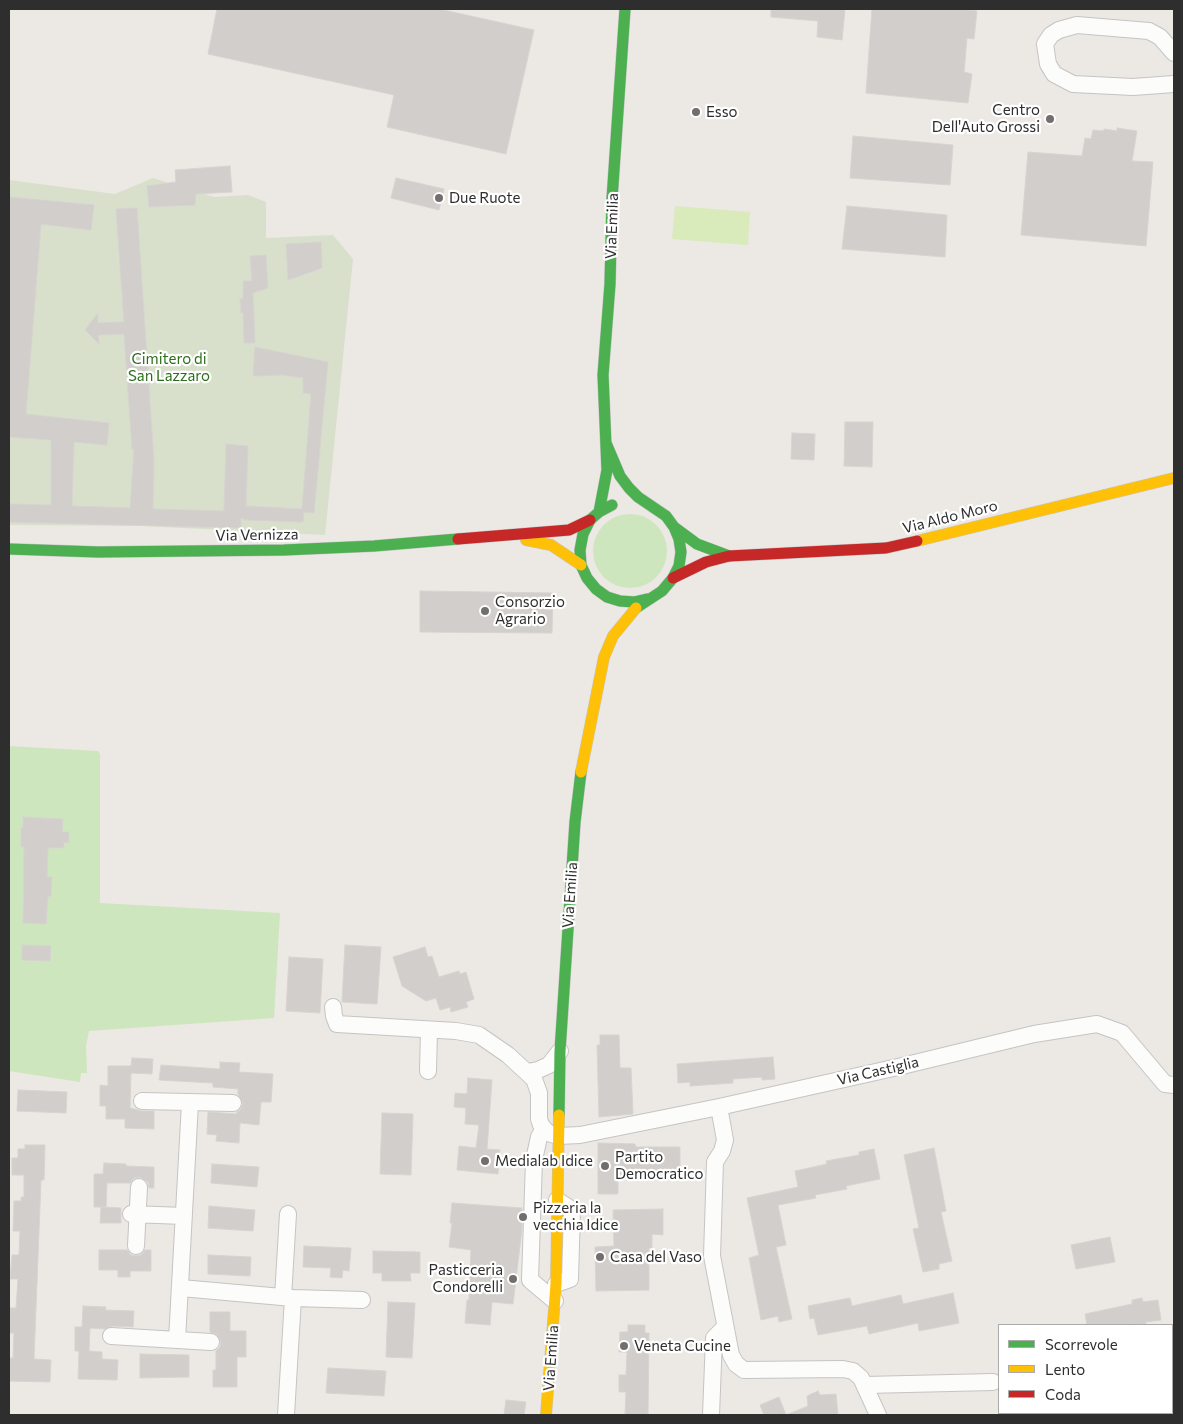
<!DOCTYPE html>
<html>
<head>
<meta charset="utf-8">
<style>
	body { margin:0 }
	#map { position:relative; width:1183px; height:1424px; overflow:hidden; background:#ece8e4; font-family:Commissioner,sans-serif }
	canvas { display:block }
	.frame { position:absolute; inset:0; border:10px solid #2e2e2e; pointer-events:none }
	.legend { position:absolute; left:998px; top:1324px; width:175px; height:90px; box-sizing:border-box; background:#fff; border:1px solid #ababab; margin:0; padding:6px 9px; list-style:none; font-size:15px; color:#2e2e2e }
	.legend li { display:flex; align-items:center; gap:10px; height:25px }
	.legend b { width:25px; border:1px solid #ababab }
</style>
</head>
<body>
<div id="map">
<canvas width="1183" height="1424"></canvas>
<div class="frame"></div>
<ul class="legend">
<li><b style="height:6px;background:#4caf50"></b>Scorrevole</li>
<li><b style="height:6px;background:#ffc107"></b>Lento</li>
<li><b style="height:6px;background:#c62828"></b>Coda</li>
</ul>
</div>
<script>
const g = document.querySelector('canvas').getContext('2d');
g.lineJoin = 'round';
function fillPath(path, color) { g.fillStyle = color; g.fill(path, 'evenodd'); }
const toPath = rows => new Path2D(rows.map(r => 'M' + r).join(''));
function stroke(path, color, width, dash) { g.strokeStyle = color; g.lineWidth = width; g.lineCap = dash ? 'butt' : 'round'; g.setLineDash(dash || []); g.stroke(path); }
function drawText(font, color, halo, rows, align = 'center') {
  g.font = font + ' Commissioner,sans-serif'; g.lineWidth = 4.5; g.setLineDash([]); g.textBaseline = 'middle'; g.strokeStyle = halo; g.fillStyle = color; for (const [text, x, y, turn = 0] of rows) {
    g.save(); g.translate(x, y); g.rotate((+turn || 0) * Math.PI / 180); g.textAlign = isNaN(turn) ? turn : align; if (halo) g.strokeText(text, 0, 0); g.fillText(text, 0, 0); g.restore();
  }
}
fillPath(toPath([
	'593 551a37 37 0 1 1 74 0a37 37 0 1 1-74 0Z',
	[9,746,98,751,100,754,100,903,280,913,274,1018,89,1031,86,1046,87,1073,81,1073,80,1082,9,1071]
]), '#cee6be');
fillPath(toPath([
	[153,178,214,197,248,195,266,202,266,238,333,235,353,259,325,535,141,526,9,525,9,180,115,194]
]), '#d8e0cc');
fillPath(toPath([
	[675,206,750,212,748,245,672,239]
]), '#d9eabb');
const building = toPath([
	[217,9,439,9,534,30,506,154,387,127,394,95,208,54,217,9],
	[771,9,845,9,842,40,817,37,818,21,771,17,771,9],
	[872,9,958,9,977,11,974,39,967,38,964,72,972,74,968,103,866,93,872,9],
	[1117,128,1137,131,1132,161,1153,162,1146,246,1021,235,1028,152,1082,156,1085,138,1091,139,1093,130,1104,131,1104,129,1117,131,1117,128],
	[853,136,953,145,950,185,850,178,853,136],
	[230,166,232,192,196,194,195,205,149,207,147,186,176,182,175,170,230,166],
	[396,178,444,189,439,210,391,198,396,178],
	[9,197,94,205,91,230,41,224,26,414,109,423,107,445,74,442,72,506,130,508,134,449,132,449,124,334,98,335,99,344,85,330,98,313,98,323,124,322,116,209,137,208,154,462,153,509,224,511,226,444,248,446,246,506,302,509,311,394,303,393,303,378,283,375,253,376,255,347,328,362,314,513,304,512,303,522,246,520,241,518,241,528,9,522,9,504,51,505,51,440,9,437,9,197],
	[847,206,947,215,945,257,842,249,847,206],
	[321,242,322,268,288,280,286,244,321,242],
	[266,255,268,288,253,293,255,343,244,343,243,313,241,313,240,299,243,298,243,281,252,281,250,256,266,255],
	[845,422,873,422,872,467,844,466,845,422],
	[792,433,815,434,814,460,791,459,792,433],
	[420,591,553,593,552,633,420,632,420,591],
	[23,817,63,819,62,832,69,832,69,843,64,842,64,848,48,848,47,877,52,877,51,896,48,897,46,924,23,923,24,847,21,847,21,828,23,828,23,817],
	[22,945,51,946,50,961,22,960,22,945],
	[345,945,381,947,377,1004,342,1002,345,945],
	[425,947,428,957,432,956,439,977,459,971,460,974,466,972,474,999,466,1002,468,1007,451,1012,450,1007,440,1010,436,998,426,1001,402,986,393,957,425,947],
	[289,957,323,959,320,1013,286,1011,289,957],
	[600,1035,619,1035,620,1068,631,1068,633,1114,599,1117,597,1045,600,1045,600,1035],
	[773,1057,775,1079,762,1080,762,1077,733,1079,733,1083,690,1086,690,1082,678,1083,677,1064,773,1057],
	[132,1058,153,1059,152,1074,131,1073,130,1108,142,1111,154,1111,154,1129,125,1128,125,1119,106,1119,106,1106,100,1106,100,1085,108,1086,108,1066,131,1066,132,1058],
	[220,1062,240,1063,239,1072,273,1074,271,1102,261,1102,259,1125,240,1123,239,1143,216,1141,217,1135,207,1134,208,1112,237,1114,237,1112,241,1109,243,1103,238,1094,238,1089,213,1087,213,1083,159,1080,161,1065,220,1069,220,1062],
	[468,1078,492,1080,487,1149,500,1150,498,1174,457,1170,459,1146,476,1148,479,1125,465,1124,466,1108,454,1107,455,1093,467,1094,468,1078],
	[18,1090,67,1092,66,1113,17,1111,18,1090],
	[382,1113,413,1114,411,1175,380,1174,382,1113],
	[598,1143,635,1144,636,1147,680,1147,680,1176,618,1176,618,1194,598,1194,598,1143],
	[25,1145,45,1145,44,1180,41,1180,34,1359,51,1360,50,1382,9,1381,9,1358,13,1358,14,1333,9,1333,9,1308,16,1308,18,1279,10,1279,12,1255,19,1255,20,1231,13,1231,14,1201,21,1201,21,1197,24,1197,24,1175,12,1175,12,1158,18,1158,18,1149,25,1149,25,1145],
	[934,1148,946,1211,941,1212,952,1261,939,1264,939,1269,923,1272,913,1229,919,1228,904,1155,934,1148],
	[874,1149,880,1179,846,1186,847,1189,815,1195,816,1198,778,1205,786,1245,776,1247,792,1319,779,1322,778,1316,761,1320,749,1258,759,1255,747,1198,798,1187,795,1171,827,1164,826,1161,859,1155,859,1152,874,1149],
	[104,1163,126,1164,126,1166,154,1167,154,1188,149,1188,148,1182,140,1177,134,1178,130,1183,107,1183,106,1207,94,1207,94,1174,103,1174,104,1163],
	[212,1164,259,1167,257,1187,211,1183,212,1164],
	[452,1203,522,1208,522,1229,513,1304,492,1302,490,1325,465,1323,467,1300,469,1300,471,1250,449,1247,452,1223,450,1223,452,1203],
	[209,1206,255,1210,253,1231,208,1228,209,1206],
	[101,1207,121,1208,121,1223,100,1223,101,1207],
	[663,1209,663,1235,652,1234,652,1248,649,1248,649,1290,596,1291,595,1247,614,1246,613,1210,663,1209],
	[1110,1237,1115,1262,1076,1269,1071,1245,1110,1237],
	[304,1246,351,1248,349,1271,343,1270,342,1278,330,1277,331,1268,303,1267,304,1246],
	[99,1250,127,1250,131,1255,136,1256,141,1255,145,1250,151,1250,151,1271,130,1271,130,1277,118,1277,118,1270,99,1270,99,1250],
	[373,1251,420,1252,420,1273,410,1273,411,1281,382,1281,382,1273,373,1273,373,1251],
	[208,1255,251,1257,250,1276,208,1274,208,1255],
	[953,1293,959,1323,919,1331,918,1323,869,1334,867,1326,818,1335,814,1318,810,1319,808,1306,850,1298,852,1306,901,1295,903,1304,953,1293],
	[1142,1298,1143,1302,1158,1300,1161,1320,1146,1322,1146,1325,1136,1325,1136,1324,1087,1325,1085,1314,1132,1304,1132,1300,1142,1298],
	[388,1302,415,1303,412,1358,386,1357,388,1302],
	[83,1306,106,1307,105,1310,134,1311,133,1327,112,1326,105,1329,90,1328,89,1351,102,1352,102,1359,118,1360,117,1380,78,1379,79,1351,75,1351,75,1327,82,1327,83,1306],
	[210,1312,230,1312,230,1331,246,1331,246,1357,237,1357,237,1387,213,1387,213,1370,216,1370,216,1351,220,1347,221,1342,217,1334,210,1332,210,1312],
	[628,1325,645,1325,645,1333,649,1333,648,1415,625,1415,626,1392,619,1392,619,1375,626,1375,627,1352,619,1352,620,1332,628,1332,628,1325],
	[140,1354,189,1355,189,1377,140,1378,140,1354],
	[328,1368,386,1371,384,1396,326,1393,328,1368],
	[818,1391,820,1395,836,1394,838,1415,764,1415,760,1405,779,1397,786,1415,808,1406,807,1396,818,1391],
	[506,1400,526,1402,524,1415,504,1415,506,1400]
]);
fillPath(building, '#d1cecb');
stroke(building, '#d7d4d0', 1);
const street = toPath([
	[1174,53,1160,37,1149,31,1077,25,1059,30,1051,35,1045,44,1048,64,1054,74,1073,84,1133,87,1174,84],
	[333,1007,334,1016,337,1024,456,1031,479,1035,508,1055,534,1079,539,1093,539,1119,541,1125,548,1133,558,1136,580,1135,719,1107,898,1067,1034,1034,1097,1024,1122,1033,1165,1084,1174,1085],
	[428,1071,429,1030],
	[527,1072,538,1070,549,1065,560,1051],
	[142,1101,233,1103],
	[719,1107,725,1140,722,1151,715,1162,712,1256,731,1355,736,1364,744,1370,843,1369,853,1371,861,1378,878,1415],
	[543,1130,539,1137,534,1160,530,1280,555,1301],
	[131,1214,184,1216],
	[136,1246,139,1187],
	[556,1284,570,1279,572,1210,557,1200],
	[181,1288,293,1298,362,1300],
	[283,1297,288,1214],
	[111,1336,211,1342],
	[177,1340,190,1103],
	[865,1385,993,1382],
	[286,1415,293,1298],
	[711,1415,714,1338,725,1327]
]);
const fast = toPath([
	[606,443,620,476,629,488,638,497,666,516,674,527,679,539,681,552,679,566,673,578,662,591,636,608],
	[612,505,599,512,590,520,583,534,580,550,581,565,587,578,596,589,607,597,620,601,634,602,647,599],
	[599,512,607,470,603,375,610,284,612,199,625,9],
	[674,527,697,544,729,556],
	[9,549,98,552,284,550,374,546,458,539],
	[559,1115,560,1051,575,822,581,772]
]);
const slow = toPath([
	[526,540,551,545,581,565],
	[917,541,1174,478],
	[581,772,604,657,613,636,636,608],
	[546,1415,556,1284,559,1115]
]);
const jam = toPath([
	[458,539,569,530,590,520],
	[673,578,706,562,729,556,886,548,917,541]
]);
stroke(street, '#c5c4c5', 18);
stroke(fast, '#c5c4c5', 12);
stroke(slow, '#c5c4c5', 12);
stroke(jam, '#c5c4c5', 12);
stroke(street, '#fcfcfb', 16);
stroke(fast, '#4caf50', 11);
stroke(slow, '#ffc107', 11);
stroke(jam, '#c62828', 11);
for (const [x, y, r, color] of [
	[696,112,5,"#706f6e"],
	[1050,119,5,"#706f6e"],
	[439,198,5,"#706f6e"],
	[485,611,5,"#706f6e"],
	[485,1161,5,"#706f6e"],
	[605,1166,5,"#706f6e"],
	[523,1217,5,"#706f6e"],
	[600,1257,5,"#706f6e"],
	[513,1279,5,"#706f6e"],
	[624,1346,5,"#706f6e"]
]) { const dot = new Path2D(); dot.arc(x, y, r, 0, 2 * Math.PI); g.fillStyle = color; g.fill(dot); stroke(dot, '#fff', 2); }
drawText('15px', '#2e2e2e', '#fff', [
	["Centro",1040,110,"right"],
	["Dell'Auto Grossi",1040,127,"right"],
	["Esso",706,112],
	["Due Ruote",449,198],
	["Consorzio",495,602],
	["Agrario",495,619],
	["Partito",615,1157],
	["Democratico",615,1174],
	["Medialab Idice",495,1161],
	["Pizzeria la",533,1208],
	["vecchia Idice",533,1225],
	["Casa del Vaso",610,1257],
	["Pasticceria",503,1270,"right"],
	["Condorelli",503,1287,"right"],
	["Veneta Cucine",634,1346]
], 'left');
drawText('15px', '#2e2e2e', '#fff', [
	["Via Emilia",612,226,-88],
	["Via Aldo Moro",950,517,-14],
	["Via Vernizza",257,535,-1],
	["Via Emilia",570,895,-86],
	["Via Castiglia",878,1071,-13],
	["Via Emilia",551,1358,-86]
]);
drawText('15px', '#2c6e1b', '#fff', [
	["Cimitero di",169,359],
	["San Lazzaro",169,376]
]);
</script>
</body>
</html>
